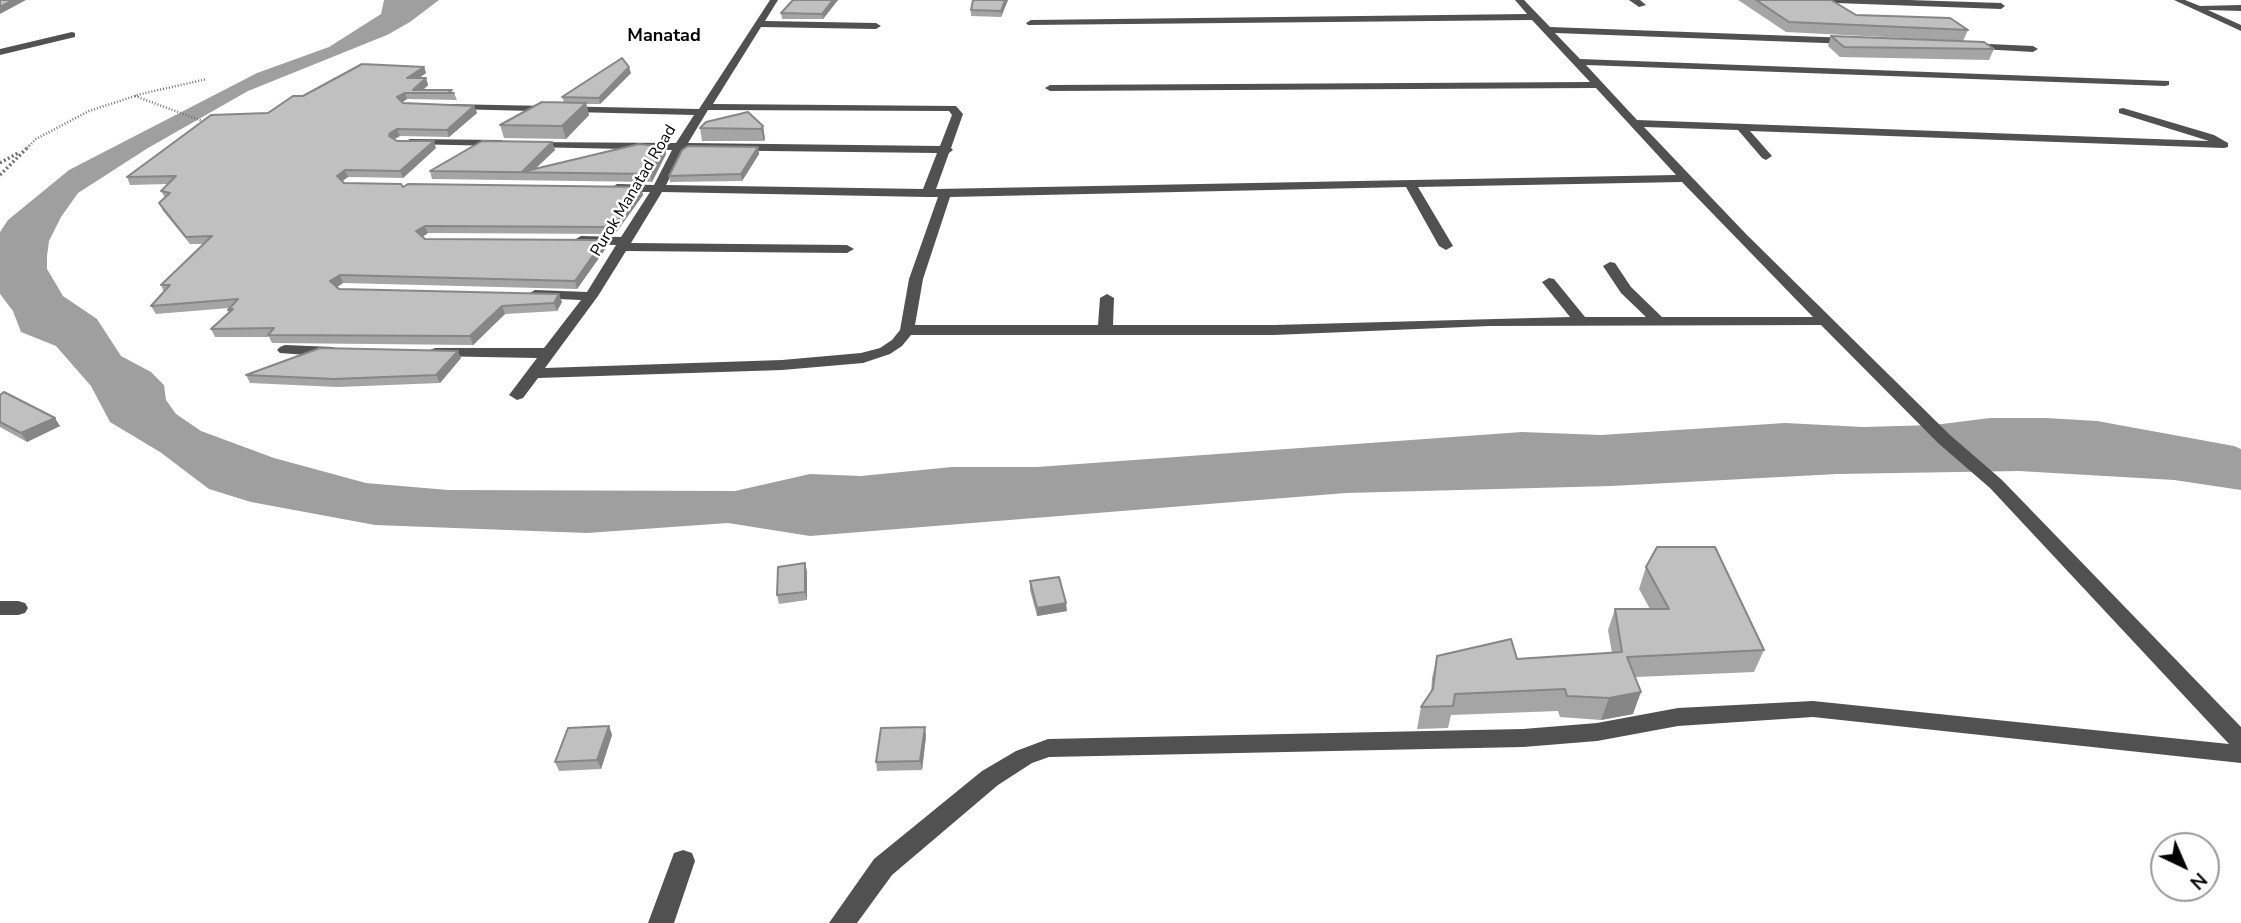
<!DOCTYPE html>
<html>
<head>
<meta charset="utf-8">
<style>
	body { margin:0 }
	#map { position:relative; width:2241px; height:923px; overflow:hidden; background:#fff; font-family:"Nunito Sans",sans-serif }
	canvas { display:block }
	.north { position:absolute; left:2150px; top:832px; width:70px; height:70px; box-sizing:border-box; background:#fff; border:2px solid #999; border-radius:50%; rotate:136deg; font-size:19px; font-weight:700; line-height:28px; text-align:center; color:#000 }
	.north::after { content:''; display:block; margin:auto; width:24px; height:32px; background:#000; clip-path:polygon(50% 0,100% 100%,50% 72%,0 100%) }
</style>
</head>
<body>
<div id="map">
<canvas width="2241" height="923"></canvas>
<div class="north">N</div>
</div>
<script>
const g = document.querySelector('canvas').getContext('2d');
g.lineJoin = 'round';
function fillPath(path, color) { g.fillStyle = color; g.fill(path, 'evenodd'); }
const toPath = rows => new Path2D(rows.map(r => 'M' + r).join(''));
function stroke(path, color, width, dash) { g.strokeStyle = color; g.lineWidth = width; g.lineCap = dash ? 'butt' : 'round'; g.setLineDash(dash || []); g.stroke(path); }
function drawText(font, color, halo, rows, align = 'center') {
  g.font = font + ' "Nunito Sans",sans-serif'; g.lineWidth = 5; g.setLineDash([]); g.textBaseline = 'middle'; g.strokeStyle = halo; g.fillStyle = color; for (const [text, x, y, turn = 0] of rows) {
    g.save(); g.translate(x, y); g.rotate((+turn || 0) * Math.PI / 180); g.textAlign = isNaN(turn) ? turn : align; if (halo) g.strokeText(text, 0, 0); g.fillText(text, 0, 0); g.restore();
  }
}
fillPath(toPath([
	[384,0,439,0,410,22,387,35,248,91,148,148,78,193,61,217,49,241,47,256,47,269,63,296,97,319,121,356,151,372,164,385,166,400,176,414,201,431,274,458,366,483,448,490,735,491,810,474,861,476,952,467,1037,467,1522,432,1601,435,1785,423,1863,427,1934,425,1990,418,2046,418,2097,421,2234,446,2241,449,2241,490,2174,480,2019,471,1837,474,1611,486,1346,493,810,536,728,523,587,533,375,525,251,502,209,489,160,452,110,422,91,386,56,346,21,332,13,311,0,294,0,232,8,220,69,170,257,73,329,47,381,14]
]), '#9f9f9f');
stroke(toPath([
	[135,96,205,122],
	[27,148,36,139,89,111,141,94,207,79]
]), '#737373', 2.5, [1, 2]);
stroke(toPath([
	[0,163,18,153],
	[0,175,29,146]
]), '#737373', 3.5, [2, 2.5]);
fillPath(toPath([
	[770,0,778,0,765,21,876,23,881,26,876,29,761,27,713,104,956,106,963,114,951,148,953,150,949,153,936,189,1676,175,1596,88,1050,91,1045,88,1050,85,1590,82,1532,20,1028,25,1026,23,1031,20,1527,14,1515,0,1524,0,1550,27,1851,38,1856,41,1851,44,1555,33,1580,59,2169,81,2169,85,2165,86,1586,65,1637,120,2209,141,2119,113,2119,109,2123,108,2214,135,2228,143,2228,147,2224,148,1750,131,1772,156,1766,160,1762,158,1738,130,1644,127,1746,234,1950,435,2002,480,2241,727,2241,763,1813,717,1678,726,1597,741,1523,747,1049,757,1032,763,998,785,892,875,857,923,829,923,874,859,982,771,1016,751,1048,739,1523,729,1597,723,1678,708,1813,701,2229,744,1990,488,1938,443,1821,325,1489,326,1274,335,911,335,902,346,890,354,863,363,782,370,538,378,523,398,517,400,509,395,537,358,430,356,427,353,430,350,435,348,544,348,581,300,535,298,528,294,535,290,587,292,616,245,581,244,574,240,581,236,621,237,650,192,617,192,611,188,617,184,654,185,672,150,529,147,525,146,525,142,676,143,694,115,451,109,447,108,447,104,699,109,770,0],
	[708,110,949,111,952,115,940,146,688,143,708,110],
	[684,150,937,153,923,189,666,185,684,150],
	[1682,182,1813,317,1662,317,1631,287,1615,263,1610,262,1603,266,1621,293,1646,317,1585,317,1554,279,1549,278,1542,282,1570,317,1274,325,1113,325,1114,298,1107,294,1100,298,1098,325,915,325,923,279,950,197,1406,187,1439,246,1446,250,1453,246,1418,187,1682,182],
	[662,192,928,197,938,197,909,279,900,330,892,340,880,348,861,353,782,360,545,368,598,296,626,251,847,253,854,249,847,245,631,243,662,192],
	[1629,0,1640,0,1646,5,1639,7,1629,0],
	[1832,0,1909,0,2001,3,2005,6,2001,9,1836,3,1832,0],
	[2174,0,2185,0,2200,6,2241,5,2241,11,2208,10,2241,25,2241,31,2174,0],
	[72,32,75,33,75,37,0,55,0,49,72,32],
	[1967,43,2033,46,2038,49,2033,52,1964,48,1964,44,1967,43],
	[410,139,501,140,507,143,501,146,406,144,404,142,410,139],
	[285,345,333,347,341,352,333,357,280,353,277,350,280,347,285,345],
	[0,601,18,601,25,603,28,608,25,613,18,615,0,615,0,601],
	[683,850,692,853,695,861,674,923,648,923,674,853,683,850]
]), '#515151');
fillPath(toPath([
	[838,0,823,19,782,19,781,13],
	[973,0,1008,0,1001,17,971,16,971,10],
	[1738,0,1831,0,1856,15,1968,30,1963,41,1786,32],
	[1831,36,1994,49,1989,60,1840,57,1828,46],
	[424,67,426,73,419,78,426,78,428,85,423,90,454,93,457,100,407,99,402,102,403,103,474,106,477,113,449,137,400,136,394,139,397,141,436,148,403,178,348,177,342,181,344,183,403,187,641,187,643,195,615,234,428,233,422,237,425,239,606,248,577,289,343,283,337,287,339,289,562,302,557,311,505,314,473,345,272,343,269,337,215,337,211,329,229,313,228,310,229,308,156,314,151,306,164,292,161,285,204,244,190,244,163,211,159,203,165,198,161,191,168,184,130,185,127,177,268,113,303,96],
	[631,73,600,104,586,104,589,115,566,139,504,138,500,125,564,102,562,97],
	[763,126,765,139,764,141,702,141,700,128],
	[552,142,555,150,536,168,665,147,666,154,652,182,432,179,430,171],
	[758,147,759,154,742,181,670,182,669,176],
	[461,358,440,383,338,387,250,383,246,375],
	[0,395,60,426,27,442,0,427],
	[805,563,807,572,807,600,779,604,777,595],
	[1646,567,1764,650,1754,672,1635,677,1633,714,1601,720,1560,717,1558,711,1451,715,1448,728,1417,729,1421,707,1431,693,1432,678,1437,656,1517,659,1612,653,1608,630,1615,609,1650,609,1639,589],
	[1030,581,1067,611,1037,616,1030,590],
	[609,726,612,735,601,769,559,771,555,762],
	[926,736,922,770,877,771,876,762]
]), '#a5a5a5');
fillPath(toPath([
	[13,0,26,0,0,14,0,7],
	[833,0,838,0,823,19,822,14],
	[1005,0,1008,0,1001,17,1001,11],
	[424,67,426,73,409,85,407,78],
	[629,67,631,73,600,104,599,98],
	[426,78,428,85,420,93,413,90],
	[405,93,407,99,400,104,397,97],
	[586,103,589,115,566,139,562,126],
	[474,106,477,113,449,137,447,130],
	[763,126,765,139,764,141,761,129],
	[397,129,400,136,393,140,389,136,390,133],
	[434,141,436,148,403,178,400,171],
	[552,142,555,150,532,172,523,172],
	[665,147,666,154,652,182,650,174],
	[758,147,759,154,742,181,741,174],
	[345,170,348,177,340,183,337,176],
	[641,187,643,195,615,234,613,227],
	[425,226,428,233,419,239,416,231],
	[604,240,606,248,577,289,575,281],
	[340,275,343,283,334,289,330,281],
	[559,294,562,302,557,311,554,303],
	[502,306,505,314,473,345,470,336],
	[458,351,461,358,440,383,436,375],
	[55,418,60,426,27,442,21,433],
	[805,563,807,572,807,600,805,592],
	[1066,603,1067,611,1037,616,1037,608],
	[1641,692,1633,714,1601,720,1609,698],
	[609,726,612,735,601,769,597,760],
	[925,727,926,736,922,770,920,761]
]), '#868686');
const building = toPath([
	[0,0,13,0,0,7,0,0],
	[793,0,833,0,822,14,781,13,793,0],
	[973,0,1005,0,1001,11,971,10,973,0],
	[1756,0,1831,0,1856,15,1950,18,1968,30,1789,22,1756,0],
	[1831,36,1984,42,1994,49,1844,47,1831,36],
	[622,58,629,67,599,98,562,97,622,58],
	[362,64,424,67,407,78,426,78,413,90,452,90,448,93,454,93,405,93,397,97,403,103,474,106,447,130,397,129,390,133,389,136,397,141,434,141,400,171,345,170,337,176,344,183,401,184,403,187,408,184,641,187,613,227,425,226,416,231,425,239,604,240,575,281,340,275,330,281,339,289,559,294,554,303,502,306,470,336,268,335,274,328,211,329,233,309,228,310,238,299,151,306,170,285,161,285,212,236,186,237,159,203,170,193,161,191,176,176,127,177,211,115,268,113,293,96,303,96,362,64],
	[542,102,586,103,562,126,500,125,542,102],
	[748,112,763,126,761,129,700,128,706,122,748,112],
	[482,141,552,142,522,172,639,144,665,147,650,174,430,171,482,141],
	[688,146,758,147,741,174,669,176,682,150,688,146],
	[320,348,458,351,436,375,334,379,246,375,320,348],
	[4,392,55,418,21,433,0,422,0,395,4,392],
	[1657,547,1715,547,1764,650,1627,657,1641,692,1609,698,1567,696,1565,689,1455,694,1453,706,1421,707,1433,689,1437,656,1511,639,1517,659,1622,652,1615,609,1669,609,1646,567,1657,547],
	[805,563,805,592,777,595,778,567,805,563],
	[1059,577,1066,603,1037,608,1030,581,1059,577],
	[609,726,597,760,555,762,568,728,609,726],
	[925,727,920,761,876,762,881,728,925,727]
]);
fillPath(building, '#c0c0c0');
stroke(building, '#868686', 2);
drawText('16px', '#000', '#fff', [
	["Purok Manatad Road",634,191,-59]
]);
drawText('bold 18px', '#000', '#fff', [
	["Manatad",664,37]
]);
</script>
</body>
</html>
